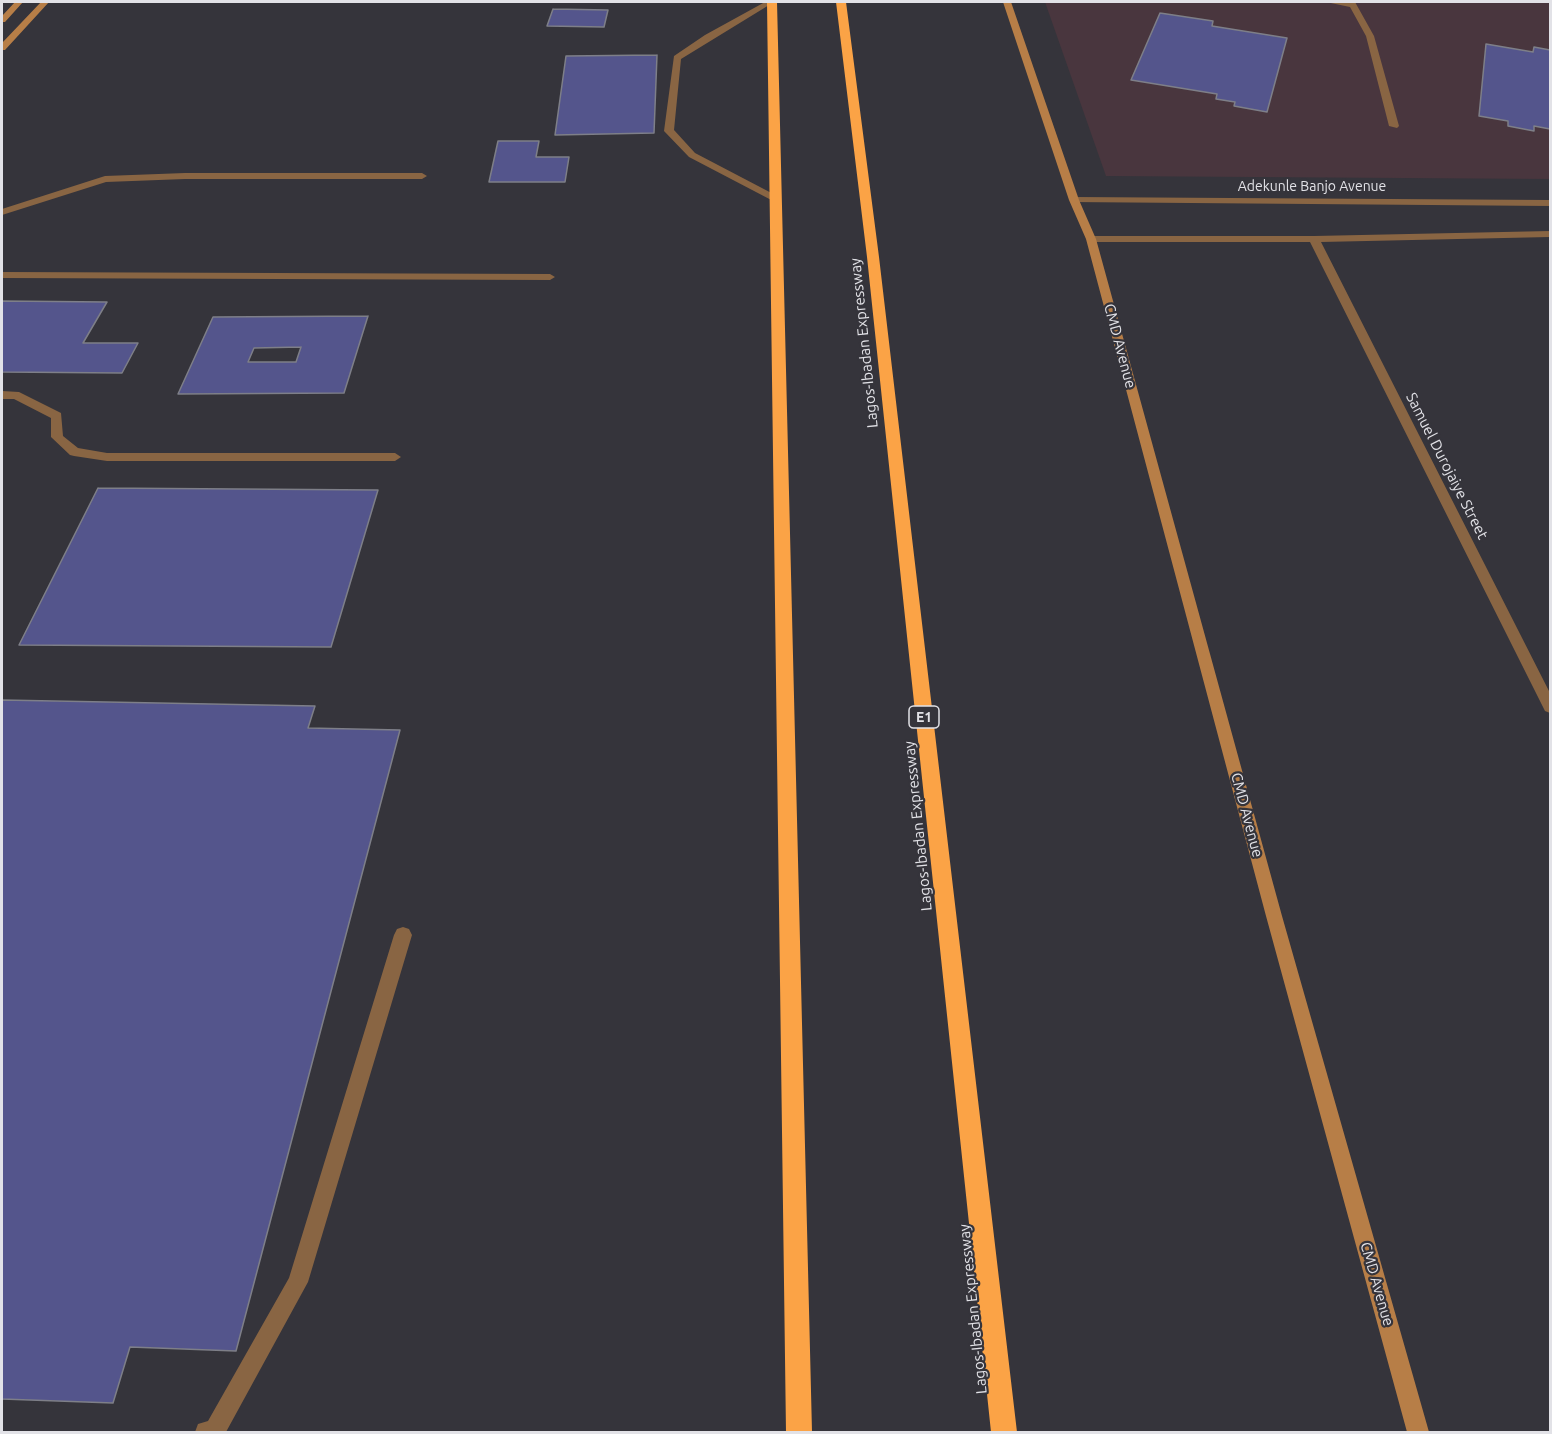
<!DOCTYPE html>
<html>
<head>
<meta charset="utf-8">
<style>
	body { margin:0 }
	#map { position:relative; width:1552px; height:1434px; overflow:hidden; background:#35343b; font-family:Ubuntu,sans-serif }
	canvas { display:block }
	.frame { position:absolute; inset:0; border:3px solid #e2e2e7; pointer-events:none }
</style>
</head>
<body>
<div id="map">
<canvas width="1552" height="1434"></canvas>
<div class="frame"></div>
</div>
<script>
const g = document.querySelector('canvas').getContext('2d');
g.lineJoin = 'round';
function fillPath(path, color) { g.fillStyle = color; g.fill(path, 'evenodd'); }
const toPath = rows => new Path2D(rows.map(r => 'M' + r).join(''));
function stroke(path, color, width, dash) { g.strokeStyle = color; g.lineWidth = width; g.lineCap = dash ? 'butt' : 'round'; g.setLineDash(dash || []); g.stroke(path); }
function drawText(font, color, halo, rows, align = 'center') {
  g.font = font + ' Ubuntu,sans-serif'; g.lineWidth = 4.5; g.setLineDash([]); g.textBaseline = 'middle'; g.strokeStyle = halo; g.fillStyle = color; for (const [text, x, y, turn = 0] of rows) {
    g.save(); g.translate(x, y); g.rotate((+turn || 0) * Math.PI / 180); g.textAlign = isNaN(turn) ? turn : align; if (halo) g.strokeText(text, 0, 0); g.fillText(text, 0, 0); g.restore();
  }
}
fillPath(toPath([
	[1045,2,1550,2,1550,179,1106,176]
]), '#49363e');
const building = toPath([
	[553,9,608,10,604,27,547,26,553,9],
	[1160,13,1213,21,1212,26,1287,38,1267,112,1234,106,1235,102,1216,99,1217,94,1131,80,1160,13],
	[1486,44,1533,52,1534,47,1550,50,1550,129,1534,126,1534,131,1508,126,1508,121,1479,116,1486,44],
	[657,55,654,133,555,135,566,56,657,55],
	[498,141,539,141,536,157,569,157,565,182,489,182,498,141],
	[2,301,107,302,83,343,138,343,122,373,2,372,2,301],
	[368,316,344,393,178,394,213,317,368,316],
	[301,347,296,362,248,362,254,348,301,347],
	[98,488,378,490,331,647,19,645,98,488],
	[2,700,315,706,308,728,400,730,236,1351,130,1347,113,1403,2,1399,2,700]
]);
fillPath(building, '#54558c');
stroke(building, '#7e7f88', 1.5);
fillPath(toPath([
	[765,2,774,2,681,59,674,130,695,153,781,198,781,202,777,203,689,157,664,131,674,56,705,35,765,2],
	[1326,2,1355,2,1374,36,1399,126,1397,128,1389,126,1366,36,1350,7,1326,2],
	[185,173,422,173,427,176,422,179,185,179,106,182,2,215,2,209,105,176,185,173],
	[2,272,550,274,555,277,550,280,2,278,2,272],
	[2,391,19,392,61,413,63,436,78,448,107,453,395,453,401,457,395,461,107,461,74,456,70,455,51,437,51,418,14,399,2,399,2,391],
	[403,927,409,929,412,935,308,1282,226,1432,195,1432,198,1424,208,1421,289,1278,394,935,397,929,403,927]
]), '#896543');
fillPath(toPath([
	[1074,197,1550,200,1550,206,1070,202,1070,198,1074,197],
	[1550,231,1550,237,1321,242,1550,693,1550,713,1545,711,1543,707,1310,242,1091,242,1086,239,1091,236,1314,236,1550,231]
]), '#896543');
fillPath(toPath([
	[15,2,23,2,5,22,2,22,2,16,15,2],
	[41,2,49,2,5,50,2,50,2,43,41,2],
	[1003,2,1011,2,1079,200,1096,239,1282,916,1429,1432,1407,1432,1266,916,1086,239,1069,200,1003,2]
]), '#b77e47');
fillPath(toPath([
	[767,2,777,2,812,1432,786,1432,767,2],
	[836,2,846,2,879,257,1017,1432,991,1432,867,257,836,2]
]), '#fba346');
drawText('14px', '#e2e2e7', '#35343b', [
	["Adekunle Banjo Avenue",1312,186]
]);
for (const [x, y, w] of [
	[924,717,30]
]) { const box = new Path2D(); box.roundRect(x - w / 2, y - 11, w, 22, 4.5); g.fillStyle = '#35343b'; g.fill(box); stroke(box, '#e2e2e7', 1.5); }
drawText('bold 14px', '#e2e2e7', null, [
	["E1",924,717]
]);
drawText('15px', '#e2e2e7', '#35343b', [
	["Lagos-Ibadan Expressway",864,343,-96],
	["CMD Avenue",1120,346,75],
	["Samuel Durojaiye Street",1447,466,63],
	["CMD Avenue",1247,815,75],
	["Lagos-Ibadan Expressway",918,826,-96],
	["CMD Avenue",1377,1284,74],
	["Lagos-Ibadan Expressway",973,1309,-96]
]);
</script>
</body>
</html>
